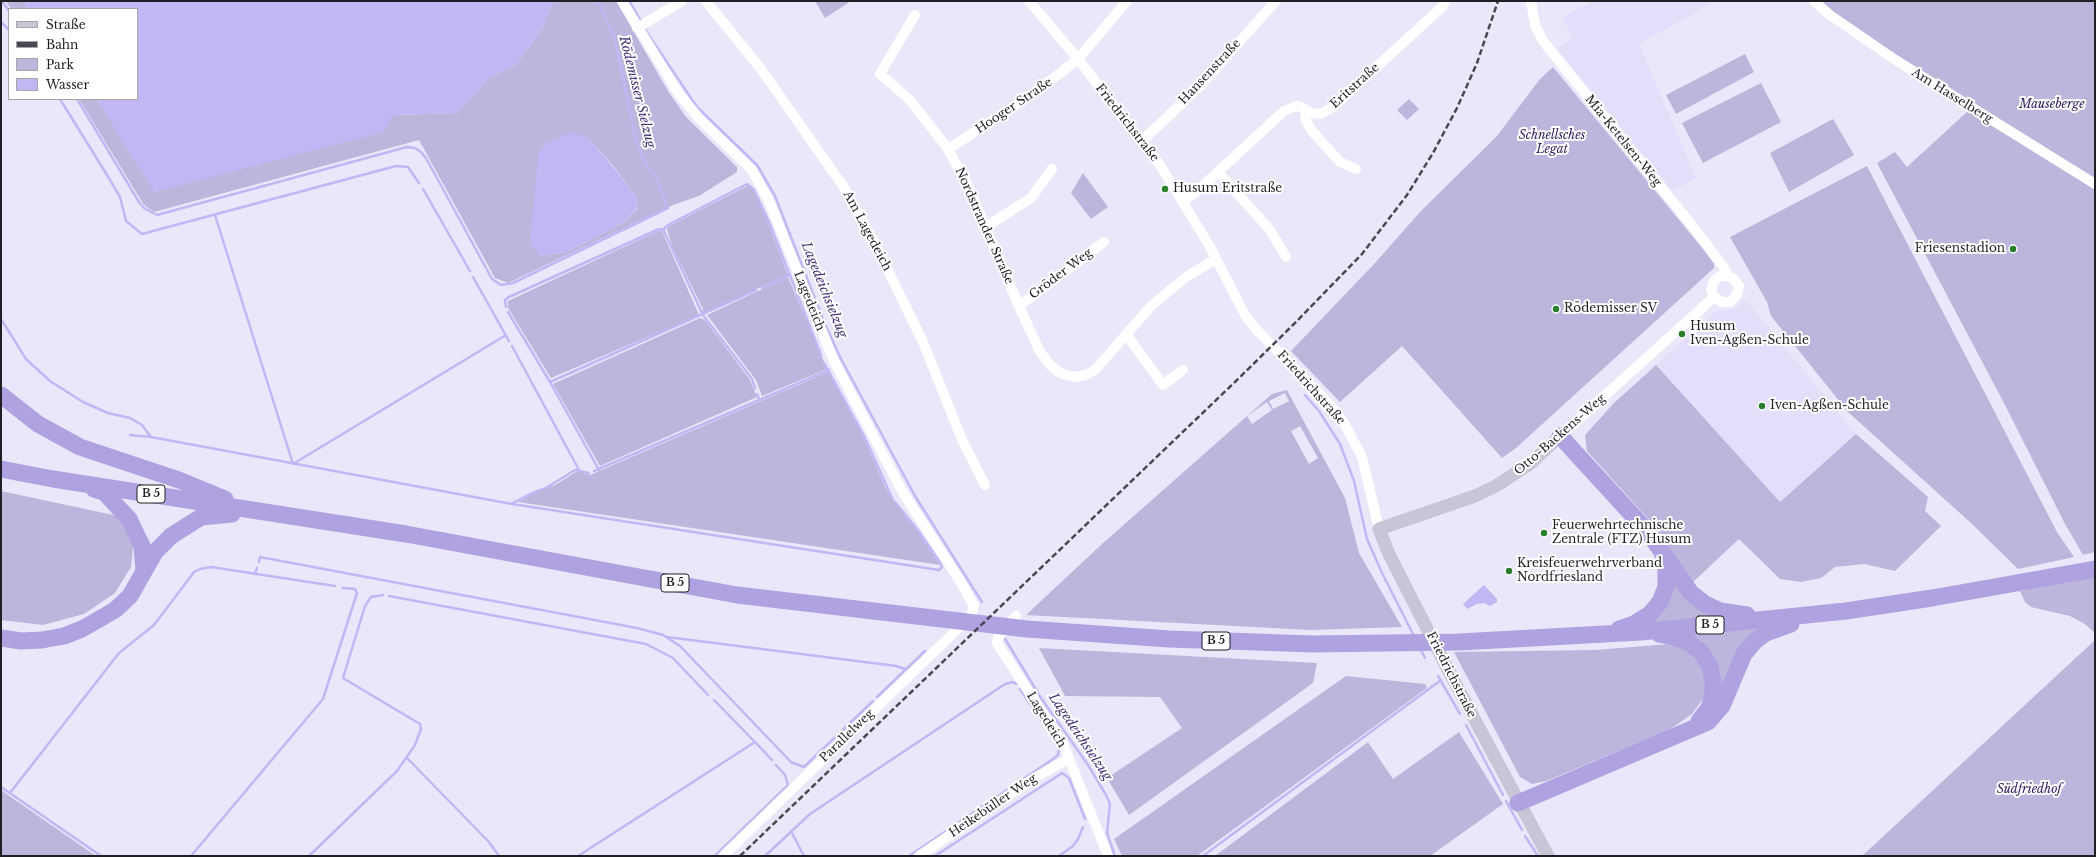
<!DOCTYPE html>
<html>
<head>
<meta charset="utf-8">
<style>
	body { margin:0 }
	#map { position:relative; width:2096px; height:857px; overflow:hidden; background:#eae7fa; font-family:"Libre Baskerville",serif }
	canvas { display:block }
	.frame { position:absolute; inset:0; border:2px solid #201f26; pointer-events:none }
	.legend { position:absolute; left:8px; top:8px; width:130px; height:92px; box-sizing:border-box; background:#fff; border:1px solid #a6a5a8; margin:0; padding:5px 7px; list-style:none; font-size:12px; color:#201f26 }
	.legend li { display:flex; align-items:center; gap:8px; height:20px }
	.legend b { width:20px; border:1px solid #a6a5a8 }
</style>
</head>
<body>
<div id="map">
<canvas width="2096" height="857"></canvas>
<div class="frame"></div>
<ul class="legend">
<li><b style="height:5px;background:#c8c5d6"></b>Straße</li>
<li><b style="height:5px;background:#494751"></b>Bahn</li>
<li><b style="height:11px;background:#bcb5dc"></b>Park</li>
<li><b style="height:11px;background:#c3b6f5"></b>Wasser</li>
</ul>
</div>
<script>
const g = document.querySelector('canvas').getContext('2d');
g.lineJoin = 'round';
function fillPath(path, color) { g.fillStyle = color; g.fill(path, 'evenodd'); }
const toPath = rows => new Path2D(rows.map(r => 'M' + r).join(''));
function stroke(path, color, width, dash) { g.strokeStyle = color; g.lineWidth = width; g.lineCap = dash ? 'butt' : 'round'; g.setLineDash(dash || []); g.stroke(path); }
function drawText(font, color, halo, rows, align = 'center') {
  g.font = font + ' "Libre Baskerville",serif'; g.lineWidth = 4; g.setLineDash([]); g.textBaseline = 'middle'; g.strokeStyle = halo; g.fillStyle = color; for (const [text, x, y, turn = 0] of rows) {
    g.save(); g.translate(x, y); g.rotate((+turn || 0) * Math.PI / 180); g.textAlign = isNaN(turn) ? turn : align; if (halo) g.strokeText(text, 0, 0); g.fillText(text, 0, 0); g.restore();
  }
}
fillPath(toPath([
	[1593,1,1716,1,1639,44,1696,178,1673,191,1557,49,1572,37,1562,17],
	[1743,301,1748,303,1856,434,1780,502,1656,365,1716,311,1736,308]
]), '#e3def9');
fillPath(toPath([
	[6,1,24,1,29,9,11,9],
	[554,1,616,1,668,91,686,117,737,167,737,172,699,196,673,205,508,283,495,278,419,140,154,212,144,205,79,99,97,99,155,192,393,115,457,113,489,78,517,64,542,28],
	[587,137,615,168,636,197,637,209,624,222,567,252,539,256],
	[815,1,851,1,825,18],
	[1816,1,2095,1,2095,183,1895,58],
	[1745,54,1754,72,1676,114,1666,95],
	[1553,67,1703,249,1714,264,1714,268,1516,448,1502,458,1402,346,1340,402,1291,351,1375,263,1420,212,1497,136,1540,79],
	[1761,83,1781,122,1703,163,1682,123],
	[1409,99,1419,109,1407,120,1397,110],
	[1968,111,2095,189,2095,552,2083,555,2065,524,2005,405,1877,163,1895,152,1907,167],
	[1833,119,1854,155,1789,192,1770,153],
	[1867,166,2057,532,2074,557,2018,569,1971,523,1848,412,1771,316,1767,302,1730,237],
	[1083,173,1108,207,1091,219,1071,193],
	[747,186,753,189,768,223,788,275,703,313,703,309,672,246,667,229,669,226],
	[658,231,662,231,699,315,551,378,508,308,508,301],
	[788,277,827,369,762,396,756,380,707,315],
	[700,318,705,320,750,380,757,397,600,466,553,384],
	[1656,365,1780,502,1856,434,1928,497,1925,511,1941,526,1895,571,1864,564,1835,567,1821,578,1801,582,1780,579,1739,539,1692,583,1658,530,1587,451,1585,435,1614,403],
	[828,372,860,430,887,491,916,529,940,565,518,502,530,495,557,484,577,471,590,475],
	[1287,390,1345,498,1359,553,1402,627,1310,630,1026,615,1102,544,1272,394],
	[1285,393,1289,401,1273,409,1269,401],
	[1267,402,1272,410,1252,424,1247,416],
	[1300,426,1318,458,1309,464,1291,431],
	[1,491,118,516,134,540,131,567,115,593,84,614,43,625,1,620],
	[1672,573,1726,618,1640,627],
	[2095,575,2095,633,2085,624,2070,616,2031,607,2025,602,2020,591],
	[1768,625,1726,690,1677,634],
	[2094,641,2095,856,1862,856],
	[1669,644,1684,649,1695,657,1705,669,1707,693,1692,714,1669,730,1546,781,1532,784,1520,777,1454,652,1595,650],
	[1039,648,1317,663,1313,683,1129,815,1107,778,1182,728,1160,697,1065,696],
	[1346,676,1425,684,1427,688,1197,856,1122,856,1114,839],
	[1459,732,1503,804,1430,856,1215,856,1368,742,1393,779],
	[1,790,8,795,96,856,1,856]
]), '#bcb5dc');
fillPath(toPath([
	[24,1,554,1,542,28,517,64,489,78,457,113,393,115,384,132,154,192,97,99,137,99,137,9,29,9],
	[571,132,587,137,615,169,636,197,637,208,624,222,567,252,540,256,530,244,538,155,545,144],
	[1484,585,1497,599,1497,602,1490,606,1484,603,1477,604,1467,609,1463,604]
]), '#c3b6f5');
stroke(toPath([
	[2,1,9,11],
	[598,1,615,40,635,136,646,165,657,179,668,208],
	[629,1,642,23],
	[1,22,9,30],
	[644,28,697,107,757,165,775,196,824,322,840,357,915,496,982,602],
	[60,99,107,175,120,197,126,221,142,234,396,166,408,167,419,183],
	[77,99,139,202,144,208,157,215,407,147,415,148,421,152,426,158,492,279,501,285,513,283,668,208],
	[423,189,470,271],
	[215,215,293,464,506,335],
	[663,229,703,315,752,379,755,388],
	[473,277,509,341],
	[762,288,789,275],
	[506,307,505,300,509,297,659,229,663,230,668,225,747,184,754,190,769,222,821,355],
	[508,312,550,382,599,470],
	[1,319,26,359,50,381,83,402,108,413,130,418,142,425,151,437,512,504,939,570,942,567,941,564,917,529,895,502],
	[512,346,579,470],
	[824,363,864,436,892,498],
	[550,382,756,290],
	[757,394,759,399],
	[1305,395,1319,411,1340,444,1354,481,1367,539,1382,573,1414,636],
	[130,435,151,437],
	[594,471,829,370],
	[513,503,530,494,546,488,575,470,589,473],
	[259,562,260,557,637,628,663,635,680,646,791,762,804,767,873,701],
	[255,574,257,568],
	[389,596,646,644,673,658,708,695],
	[667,637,896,666,905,669],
	[1004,637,1041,698,1088,765,1106,795,1110,804,1107,833,1115,856],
	[1420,648,1425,658],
	[1438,676,1460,714],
	[1020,689,1041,720],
	[877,697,925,651],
	[714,700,755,742],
	[1466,725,1503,795],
	[407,758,489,842,499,856],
	[1,787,101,856],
	[10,793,119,653,154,625,194,572,200,569,211,567,335,586],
	[1506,801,1522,830],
	[791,831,804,856],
	[1525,836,1538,856],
	[191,856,323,699,357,593,355,589,343,588],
	[309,856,397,771,415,745,421,729,420,724,343,678,365,606,371,597,383,595],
	[578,856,755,742,772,760],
	[715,856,788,785,785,775,776,765],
	[765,856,810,814,1005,684,1013,682,1016,684],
	[909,856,1053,759,1058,755,1059,749,1055,741],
	[935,856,1062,773,1069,778,1085,819],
	[1059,856,1073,846,1078,839,1083,827],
	[1203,856,1441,680]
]), '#c3b6f5', 2.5);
stroke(toPath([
	[622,1,679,94,699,118,752,170,769,201,834,361,902,491,960,581,974,606,971,616,723,856],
	[706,1,761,69,843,186,872,238,923,342,963,442,985,485],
	[1029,1,1078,59,1160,165,1209,245,1245,315,1255,328,1331,406,1344,423,1362,457,1379,529],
	[1531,1,1535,25,1543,41,1694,228,1723,266,1728,276,1734,279,1739,286,1737,295,1730,302,1722,302,1714,297,1711,290,1714,281,1720,276,1728,276],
	[1814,1,1830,15,1894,59,2095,184],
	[915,15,880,74,910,100,948,149,969,188,1019,306,1040,352,1051,366,1062,374,1075,377,1086,375,1096,369,1151,306,1186,277,1216,259],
	[637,28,682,1],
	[1305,109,1306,121,1312,131,1340,162,1356,169],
	[1142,141,1201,85,1276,1],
	[948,149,1012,108,1059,74,1078,59,1127,1],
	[1218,172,1270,230,1286,257],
	[1182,201,1195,193,1284,111,1296,106,1301,107,1311,113,1321,114,1333,107,1442,7,1445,1],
	[987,226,1031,198,1052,169],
	[1019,306,1104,242],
	[1126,334,1163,385,1183,370],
	[1560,436,1714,297],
	[1016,616,998,638,997,643,1064,746,1108,856],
	[919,856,1036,777,1068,759]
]), '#fff', 10);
stroke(toPath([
	[1548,856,1446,666,1389,554,1379,529,1475,496,1496,486,1531,463,1560,436]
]), '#c8c5d6', 13);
stroke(toPath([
	[1,395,38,424,80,447,179,480,225,499],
	[1560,436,1648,532,1691,593,1705,604,1720,611,1747,615],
	[1,469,53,479,406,534,737,595,1027,629,1169,639,1313,644,1459,642,1641,632,1846,611,1932,598,2095,569],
	[94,489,104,492,129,519,142,546,144,571],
	[1619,629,1634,624,1650,614,1660,602,1666,587,1666,568,1663,556],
	[1659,634,1671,636,1688,642,1701,652,1710,666,1713,682,1713,694,1709,708,1699,721],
	[1,638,21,641,42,640,64,636,82,629,115,610,130,596,155,552,171,536,201,517,232,514],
	[1518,803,1708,722,1722,706,1744,654,1755,641,1766,633,1791,624]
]), '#b0a2e1', 17);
stroke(toPath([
	[740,856,1236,381,1294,324,1362,254,1407,195,1433,153,1457,108,1477,63,1498,1]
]), '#494751', 2.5, [6, 3]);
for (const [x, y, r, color] of [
	[1165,189,4,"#2a7f2d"],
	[2013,249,4,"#2a7f2d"],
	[1556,309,4,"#2a7f2d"],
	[1682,334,4,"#2a7f2d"],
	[1762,406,4,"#2a7f2d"],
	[1544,533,4,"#2a7f2d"],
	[1509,571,4,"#2a7f2d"]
]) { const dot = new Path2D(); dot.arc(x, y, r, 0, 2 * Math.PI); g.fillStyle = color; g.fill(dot); stroke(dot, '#fff', 1.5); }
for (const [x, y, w] of [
	[151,494,28],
	[675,583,28],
	[1710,625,28],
	[1216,641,28]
]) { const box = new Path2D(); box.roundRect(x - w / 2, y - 9, w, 18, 3); g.fillStyle = '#fff'; g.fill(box); stroke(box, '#201f26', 1); }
drawText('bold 11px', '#201f26', null, [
	["B 5",151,494],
	["B 5",675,583],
	["B 5",1710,625],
	["B 5",1216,641]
]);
drawText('12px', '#201f26', '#fff', [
	["Hansenstraße",1210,72,-47],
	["Eritstraße",1355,86,-42],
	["Am Hasselberg",1952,96,32],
	["Hooger Straße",1014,106,-34],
	["Friedrichstraße",1127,123,52],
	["Mia-Ketelsen-Weg",1623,141,51],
	["Nordstrander Straße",984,226,66],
	["Am Lagedeich",867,231,62],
	["Gröder Weg",1061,274,-37],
	["Lagedeich",809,301,68],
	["Friedrichstraße",1311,388,48],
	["Otto-Backens-Weg",1560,435,-41],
	["Friedrichstraße",1451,675,63],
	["Lagedeich",1046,720,58],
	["Parallelweg",847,736,-44],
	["Heikebüller Weg",993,806,-34]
]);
drawText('italic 12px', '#321a61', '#fff', [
	["Mauseberge",2052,105],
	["Schnellsches",1552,136],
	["Legat",1552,150],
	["Südfriedhof",2029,790]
]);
drawText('12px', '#201f26', '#fff', [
	["Husum Eritstraße",1173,189],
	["Friesenstadion",2005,249,"right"],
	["Rödemisser SV",1564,309],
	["Husum",1690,327],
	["Iven-Agßen-Schule",1690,341],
	["Iven-Agßen-Schule",1770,406],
	["Feuerwehrtechnische",1552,526],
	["Zentrale (FTZ) Husum",1552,540],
	["Kreisfeuerwehrverband",1517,564],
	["Nordfriesland",1517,578]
], 'left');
drawText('italic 13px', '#453078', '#fff', [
	["Rödemisser Sielzug",637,92,76],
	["Lagedeichsielzug",824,290,68],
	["Lagedeichsielzug",1080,737,56]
]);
</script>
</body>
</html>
